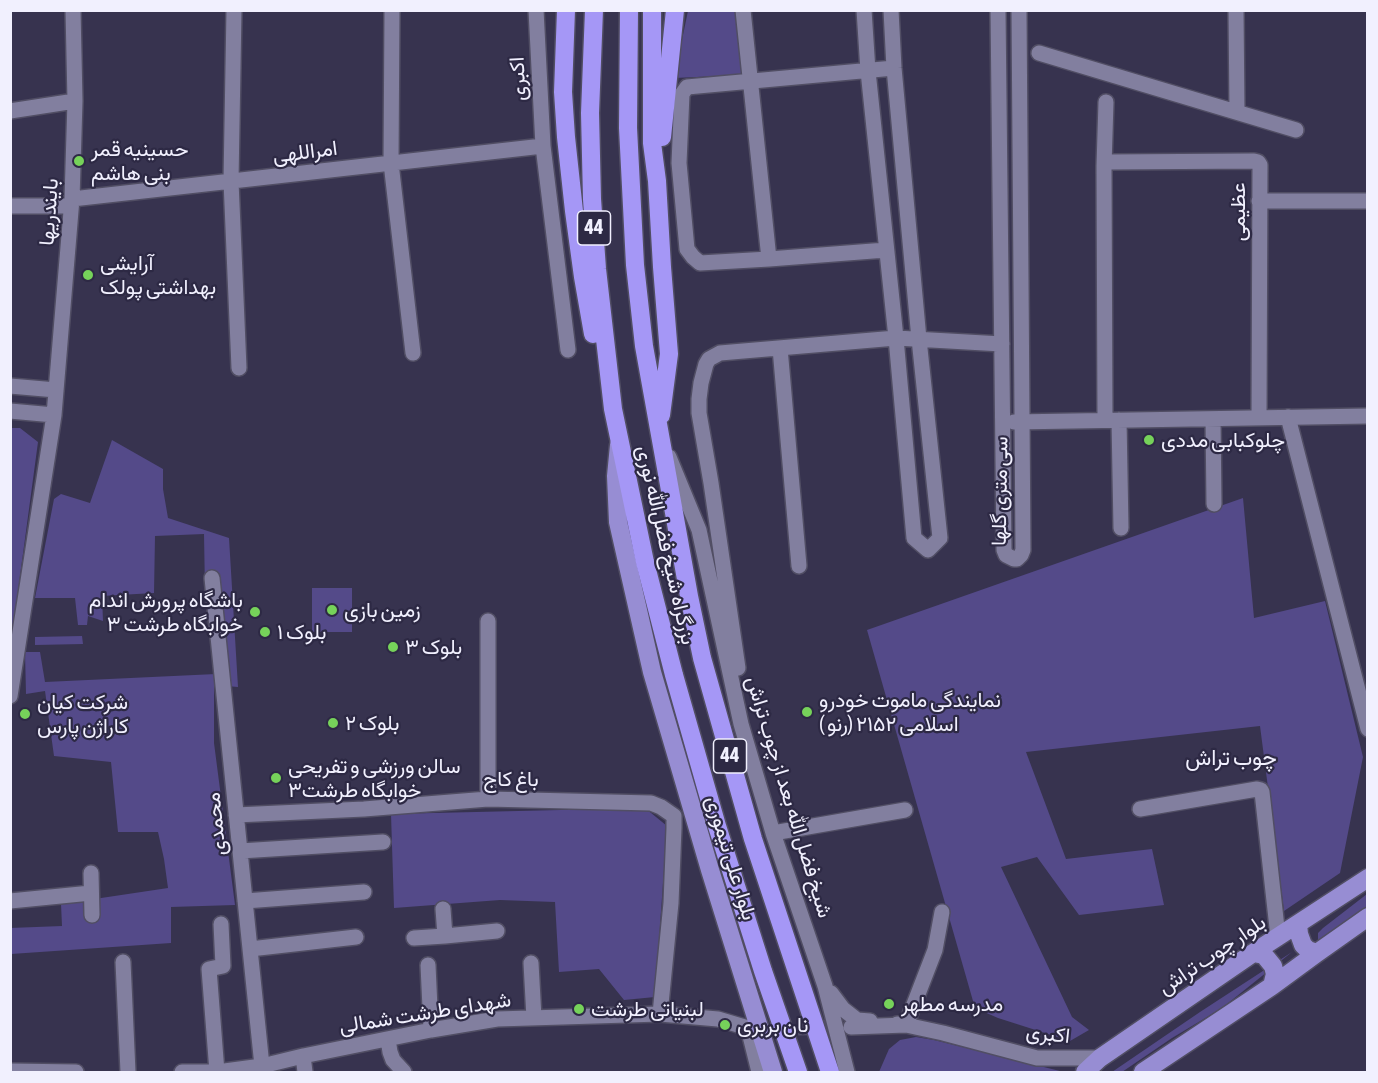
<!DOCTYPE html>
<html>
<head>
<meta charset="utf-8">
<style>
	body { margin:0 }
	#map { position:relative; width:1378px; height:1083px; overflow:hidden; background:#37334f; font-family:"Asap Condensed",sans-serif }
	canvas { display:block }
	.frame { position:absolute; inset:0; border:12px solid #f1f0fe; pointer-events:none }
</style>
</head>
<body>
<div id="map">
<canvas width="1378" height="1083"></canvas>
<div class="frame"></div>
</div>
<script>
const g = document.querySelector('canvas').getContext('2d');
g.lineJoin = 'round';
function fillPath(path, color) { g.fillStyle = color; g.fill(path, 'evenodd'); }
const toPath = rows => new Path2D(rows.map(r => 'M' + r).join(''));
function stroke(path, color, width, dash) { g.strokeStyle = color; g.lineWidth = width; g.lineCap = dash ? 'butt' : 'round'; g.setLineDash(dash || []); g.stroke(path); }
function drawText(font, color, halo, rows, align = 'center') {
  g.font = font + ' "Asap Condensed",Vazirmatn,sans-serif'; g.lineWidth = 4.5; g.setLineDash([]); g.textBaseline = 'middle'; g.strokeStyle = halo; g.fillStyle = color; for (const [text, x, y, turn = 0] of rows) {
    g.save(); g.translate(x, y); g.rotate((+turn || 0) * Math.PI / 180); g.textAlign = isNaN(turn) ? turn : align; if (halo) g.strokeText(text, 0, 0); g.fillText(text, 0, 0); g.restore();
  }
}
fillPath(toPath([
	[688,11,736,11,742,75,674,78],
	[11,428,20,428,38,442,11,643],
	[112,440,163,469,163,489,168,518,229,538,238,687,214,685,214,743,235,905,171,907,171,943,11,954,10,928,62,926,61,904,168,888,164,859,158,832,118,832,111,762,54,756,45,691,26,694,25,652,40,652,45,682,216,674,218,593,205,592,204,534,155,536,154,593,102,596,103,621,88,616,87,625,78,625,75,598,35,598,54,499,61,494,90,503],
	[1243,498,1254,618,1325,601,1363,757,1340,873,1284,911,1260,726,1026,752,1066,859,1152,849,1164,905,1079,915,1037,857,1001,867,1072,1017,1089,1030,1070,1041,998,1018,975,1008,867,630],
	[312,588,352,588,352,632,312,632],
	[82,636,83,644,35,645,35,637],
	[645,808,667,826,655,997,624,1000,599,969,559,972,555,902,500,900,394,908,391,814],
	[1367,894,1367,907,1323,940,1318,940,1318,933,1323,928],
	[1292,952,1222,1008,1172,1038,1122,1072,1112,1072,1200,1012],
	[916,1037,934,1040,1064,1072,879,1072,889,1049,900,1040]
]), '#544a89');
stroke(toPath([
	[752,1029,848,1027]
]), '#534f69', 15, [15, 8]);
const minor = toPath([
	[234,10,231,181,239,368],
	[392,10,391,163,413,353],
	[536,10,543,146,568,350],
	[743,10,769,259],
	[864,10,868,71,896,338,914,538,928,550,940,538,919,339,894,68,891,10],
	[998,10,1004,550,1006,555,1014,559,1017,559,1021,555,1023,550,1019,10],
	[1236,10,1237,112],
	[1039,53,1296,130],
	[10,111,75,101],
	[1104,166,1109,162,1254,161,1258,162,1260,165,1259,418],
	[72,199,543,146],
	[1259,201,1368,201],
	[10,206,71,206],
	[886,250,769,259,700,263,693,257,687,249,679,163,682,94,687,87,894,68],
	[780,348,799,566],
	[10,386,56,390],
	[10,411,54,415],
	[1288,417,1368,729],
	[1213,419,1214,504],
	[1105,420,1104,166,1106,102],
	[1119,420,1121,528],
	[1014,422,1368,416],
	[669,457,699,530,741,724,773,833,825,986,847,1072],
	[212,578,262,1066],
	[738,668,711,483,699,413,699,399,701,383,706,364,709,359,720,353,896,338,1002,344],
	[10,696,54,415,72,199,75,101,73,10],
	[488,799,488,621],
	[1140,809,1257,789,1261,790,1262,792,1278,937],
	[236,815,364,809,488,799,651,803,661,807,674,816,674,828,671,903,660,1014],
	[773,833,905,810],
	[240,851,383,842],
	[91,873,92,915],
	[10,901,91,893],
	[245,901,364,892],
	[443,909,445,936,497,931],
	[414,938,445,936],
	[250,949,356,937],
	[123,962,128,1072],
	[531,963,534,1018],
	[428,965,431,1030],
	[831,993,843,1009,857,1020,870,1021],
	[897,1024,906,1025,935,950,942,912],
	[851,1027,906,1025,943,1033,1037,1058,1100,1058],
	[752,1029,748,1028,759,1072],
	[388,1039,390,1052,393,1060,404,1072],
	[303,1056,305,1072],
	[10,1071,76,1072],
	[182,1072,217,1072,262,1066,303,1056,431,1030,497,1019,660,1014,718,1019,748,1028],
	[217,1072,209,969,223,966,221,924]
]);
const major = toPath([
	[619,445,616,476,618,522,652,672,710,870,773,1072],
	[1298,924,1299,934,1303,945,1308,950,1317,953],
	[1253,953,1264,955,1273,966,1275,974,1272,986],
	[1085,1072,1100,1058,1253,953,1368,878],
	[1143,1072,1272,986,1317,953,1368,917]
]);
const highway = toPath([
	[566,10,563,92,566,137,574,211,583,277,593,334],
	[594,10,590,113,592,199,597,269,613,409,645,562,674,675,717,826,763,971,798,1072],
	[629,10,628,128,635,265,644,346,689,596,702,658,753,839,830,1072],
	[652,10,652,143,657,181,662,267,669,354,661,415],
	[662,137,675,10]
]);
stroke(minor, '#514e64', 18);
stroke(major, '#514e64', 21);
stroke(highway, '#514e64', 21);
stroke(minor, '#827f9f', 15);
stroke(major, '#978dd3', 18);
stroke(highway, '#a597f6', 18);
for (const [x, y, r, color] of [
	[79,161,6,"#76d25a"],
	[88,275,6,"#76d25a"],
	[1149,440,6,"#76d25a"],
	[332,610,6,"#76d25a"],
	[255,612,6,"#76d25a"],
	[265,632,6,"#76d25a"],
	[393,647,6,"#76d25a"],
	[807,712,6,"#76d25a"],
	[25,714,6,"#76d25a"],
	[333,723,6,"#76d25a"],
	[276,778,6,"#76d25a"],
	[889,1004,6,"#76d25a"],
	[579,1009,6,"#76d25a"],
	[725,1025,6,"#76d25a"]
]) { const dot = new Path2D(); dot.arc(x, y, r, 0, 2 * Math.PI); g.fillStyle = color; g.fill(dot); stroke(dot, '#2d2944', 2); }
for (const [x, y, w] of [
	[594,228,33],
	[730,756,33]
]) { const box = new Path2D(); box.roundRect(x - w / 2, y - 17, w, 34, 4.5); g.fillStyle = '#2d2944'; g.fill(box); stroke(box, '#f1f0fe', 1.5); }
drawText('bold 20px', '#f1f0fe', null, [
	["44",594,228],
	["44",730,756]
]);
drawText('21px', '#f1f0fe', '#2d2944', [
	["اکبری",518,79,-93],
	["امراللهی",305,152,-7],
	["بایندریها",49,212,-86],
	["عظیمی",1238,212,-90],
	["سی متری گلها",1000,491,-89],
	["بزرگراه شیخ فضل‌الله نوری",666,545,77],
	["باغ کاج",511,779],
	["شیخ فضل الله بعد از چوب تراش",789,797,73],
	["محمدی",216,824,-96],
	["بلوار علی تیموری",731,858,73],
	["بلوار چوب‌ تراش",1212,955,-34],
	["شهدای طرشت شمالی",425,1013,-9],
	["اکبری",1048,1034,6]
]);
drawText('21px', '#f1f0fe', '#2d2944', [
	["حسینیه قمر",91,149],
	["بنی هاشم",91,173],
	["آرایشی",100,263],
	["بهداشتی پولک",100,287],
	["چلوکبابی مددی",1161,440],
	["باشگاه پرورش اندام",243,600,"right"],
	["خوابگاه طرشت ۳",243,624,"right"],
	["زمین بازی",344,610],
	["بلوک ۱",277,632],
	["بلوک ۳",405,647],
	["نمایندگی ماموت خودرو",819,700],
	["( رنو) اسلامی ۲۱۵۲",819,724],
	["شرکت کیان‌",37,702],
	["کاراژن پارس",37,726],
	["بلوک ۲",345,723],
	["سالن ورزشی و تفریحی",288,766],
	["خوابگاه طرشت۳",288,790],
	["مدرسه مطهر",901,1004],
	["لبنیاتی طرشت",591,1009],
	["نان بربری",737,1025]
], 'left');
drawText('22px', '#f1f0fe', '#2d2944', [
	["چوب تراش",1231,758]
]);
</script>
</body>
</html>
